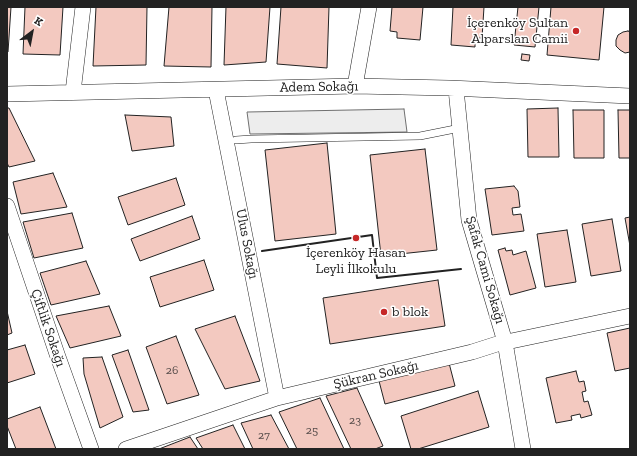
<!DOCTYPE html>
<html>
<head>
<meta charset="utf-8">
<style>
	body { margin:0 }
	#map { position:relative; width:637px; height:456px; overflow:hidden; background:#fff; font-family:"Zilla Slab",serif }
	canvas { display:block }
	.frame { position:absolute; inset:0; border:8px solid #222; pointer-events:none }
	.north { position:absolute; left:12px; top:12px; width:40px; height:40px; -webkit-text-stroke:3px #fff; paint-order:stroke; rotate:32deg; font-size:11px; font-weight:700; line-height:16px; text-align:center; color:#222 }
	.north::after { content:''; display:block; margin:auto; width:14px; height:18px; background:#222; clip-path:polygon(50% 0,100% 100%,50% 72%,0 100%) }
</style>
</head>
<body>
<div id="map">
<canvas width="637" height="456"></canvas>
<div class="frame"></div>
<div class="north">K</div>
</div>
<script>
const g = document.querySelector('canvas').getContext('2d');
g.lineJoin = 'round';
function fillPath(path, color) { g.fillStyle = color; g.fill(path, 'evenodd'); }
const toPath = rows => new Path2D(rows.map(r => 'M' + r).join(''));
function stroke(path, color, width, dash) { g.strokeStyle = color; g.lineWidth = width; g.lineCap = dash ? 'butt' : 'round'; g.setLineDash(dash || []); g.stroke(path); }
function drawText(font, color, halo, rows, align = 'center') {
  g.font = font + ' "Zilla Slab",serif'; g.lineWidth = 3; g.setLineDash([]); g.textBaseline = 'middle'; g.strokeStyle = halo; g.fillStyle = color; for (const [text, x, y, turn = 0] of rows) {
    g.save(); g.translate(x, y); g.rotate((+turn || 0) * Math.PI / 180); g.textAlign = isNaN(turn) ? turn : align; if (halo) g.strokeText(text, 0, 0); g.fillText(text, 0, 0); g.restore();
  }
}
const parking = toPath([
	[404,109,407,132,250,134,247,112,404,109]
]);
fillPath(parking, '#ededed');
stroke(parking, '#6f6f6f', 1);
const building = toPath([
	[7,7,11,7,8,52,7,52,7,7],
	[25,7,63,7,60,55,23,54,25,7],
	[96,7,147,7,146,65,93,66,96,7],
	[169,7,212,7,211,67,164,66,169,7],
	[226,7,270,7,266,62,224,65,226,7],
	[281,7,329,7,327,68,277,64,281,7],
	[392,7,423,7,420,40,397,38,397,32,390,31,392,7],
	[453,7,484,7,482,38,475,38,475,47,451,45,453,7],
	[518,7,539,7,535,47,514,45,518,7],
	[551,7,604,7,599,60,547,55,551,7],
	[628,31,630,32,630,52,625,53,620,50,616,46,616,40,618,35,623,32,628,31],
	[522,54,530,55,529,61,521,60,522,54],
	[7,108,9,108,35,161,9,167,7,163,7,108],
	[558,108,559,157,528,157,527,109,558,108],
	[573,110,604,110,604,158,574,158,573,110],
	[618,110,630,110,630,158,619,158,618,110],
	[125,115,171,117,174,146,132,151,125,115],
	[327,143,336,234,275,241,265,150,327,143],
	[425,149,437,250,381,256,370,155,425,149],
	[53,173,67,207,21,214,13,182,53,173],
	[176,178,185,205,128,225,118,197,176,178],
	[514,186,518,191,520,207,512,208,513,215,521,214,524,231,492,235,485,189,514,186],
	[72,213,83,248,34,258,23,222,72,213],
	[192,216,200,239,140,261,131,239,192,216],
	[630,217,630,246,625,218,630,217],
	[612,219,621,271,591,276,582,224,612,219],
	[567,230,576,282,545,287,537,234,567,230],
	[505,248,506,251,512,250,513,255,526,251,536,288,510,295,498,250,505,248],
	[204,260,214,290,160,307,150,277,204,260],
	[86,261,100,294,51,305,40,273,86,261],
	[438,280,445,326,330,344,323,298,438,280],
	[109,306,121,336,70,348,56,316,109,306],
	[7,311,12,333,7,335,7,311],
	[235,316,260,381,225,389,195,329,235,316],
	[630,328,630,368,615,371,607,333,630,328],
	[176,336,199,395,167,404,146,347,176,336],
	[25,345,35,374,7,383,7,350,25,345],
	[128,350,149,410,133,412,112,355,128,350],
	[102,357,123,417,100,428,84,374,83,358,102,357],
	[449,363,455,386,385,404,379,381,449,363],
	[576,371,579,382,584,381,586,391,582,392,584,402,588,401,592,415,581,418,580,414,571,416,572,420,556,423,546,378,576,371],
	[357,388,383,446,375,449,351,449,326,396,357,388],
	[478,391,489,427,418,449,411,449,401,416,478,391],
	[320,398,344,449,297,449,279,412,320,398],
	[40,407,56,449,16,449,7,426,7,419,40,407],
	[271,415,289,449,253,449,241,423,271,415],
	[233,425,245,449,203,449,196,438,233,425],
	[190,437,198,449,159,449,190,437]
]);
fillPath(building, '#f3c9c0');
stroke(building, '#222', 1);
const service = toPath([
	[236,140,251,139,420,136,460,128]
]);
const minor = toPath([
	[355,86,369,7],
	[456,89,469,220,505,342,523,449],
	[216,90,277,398],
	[73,92,83,7],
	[7,94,355,86,449,88,630,96],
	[7,206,57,354,91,449],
	[126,449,277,398,472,352,497,344,630,316]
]);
stroke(service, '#222', 8);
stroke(minor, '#222', 16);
stroke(service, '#fff', 7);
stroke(minor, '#fff', 15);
stroke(toPath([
	[262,251,372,235,377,278,461,269]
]), '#222', 2);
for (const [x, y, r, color] of [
	[576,31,4,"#c62828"],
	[356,238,4,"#c62828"],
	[384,312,4,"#c62828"]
]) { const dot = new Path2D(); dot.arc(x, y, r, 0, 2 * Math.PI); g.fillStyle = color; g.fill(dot); stroke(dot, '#fff', 1.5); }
drawText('12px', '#564c4a', null, [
	["26",172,371],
	["23",355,421],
	["25",312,431],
	["27",264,436]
]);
drawText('14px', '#222', '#fff', [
	["İçerenköy Sultan",568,23],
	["Alparslan Camii",568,39],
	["İçerenköy Hasan",356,253,"center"],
	["Leyli İlkokulu",356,269,"center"],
	["b blok",392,312,"left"]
], 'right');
drawText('14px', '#222', '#fff', [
	["Adem Sokağı",319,87,-1],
	["Ulus Sokağı",247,244,79],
	["Şafak Cami Sokağı",485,270,74],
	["Çiftlik Sokağı",48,328,71],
	["Şükran Sokağı",376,375,-13]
]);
</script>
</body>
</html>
